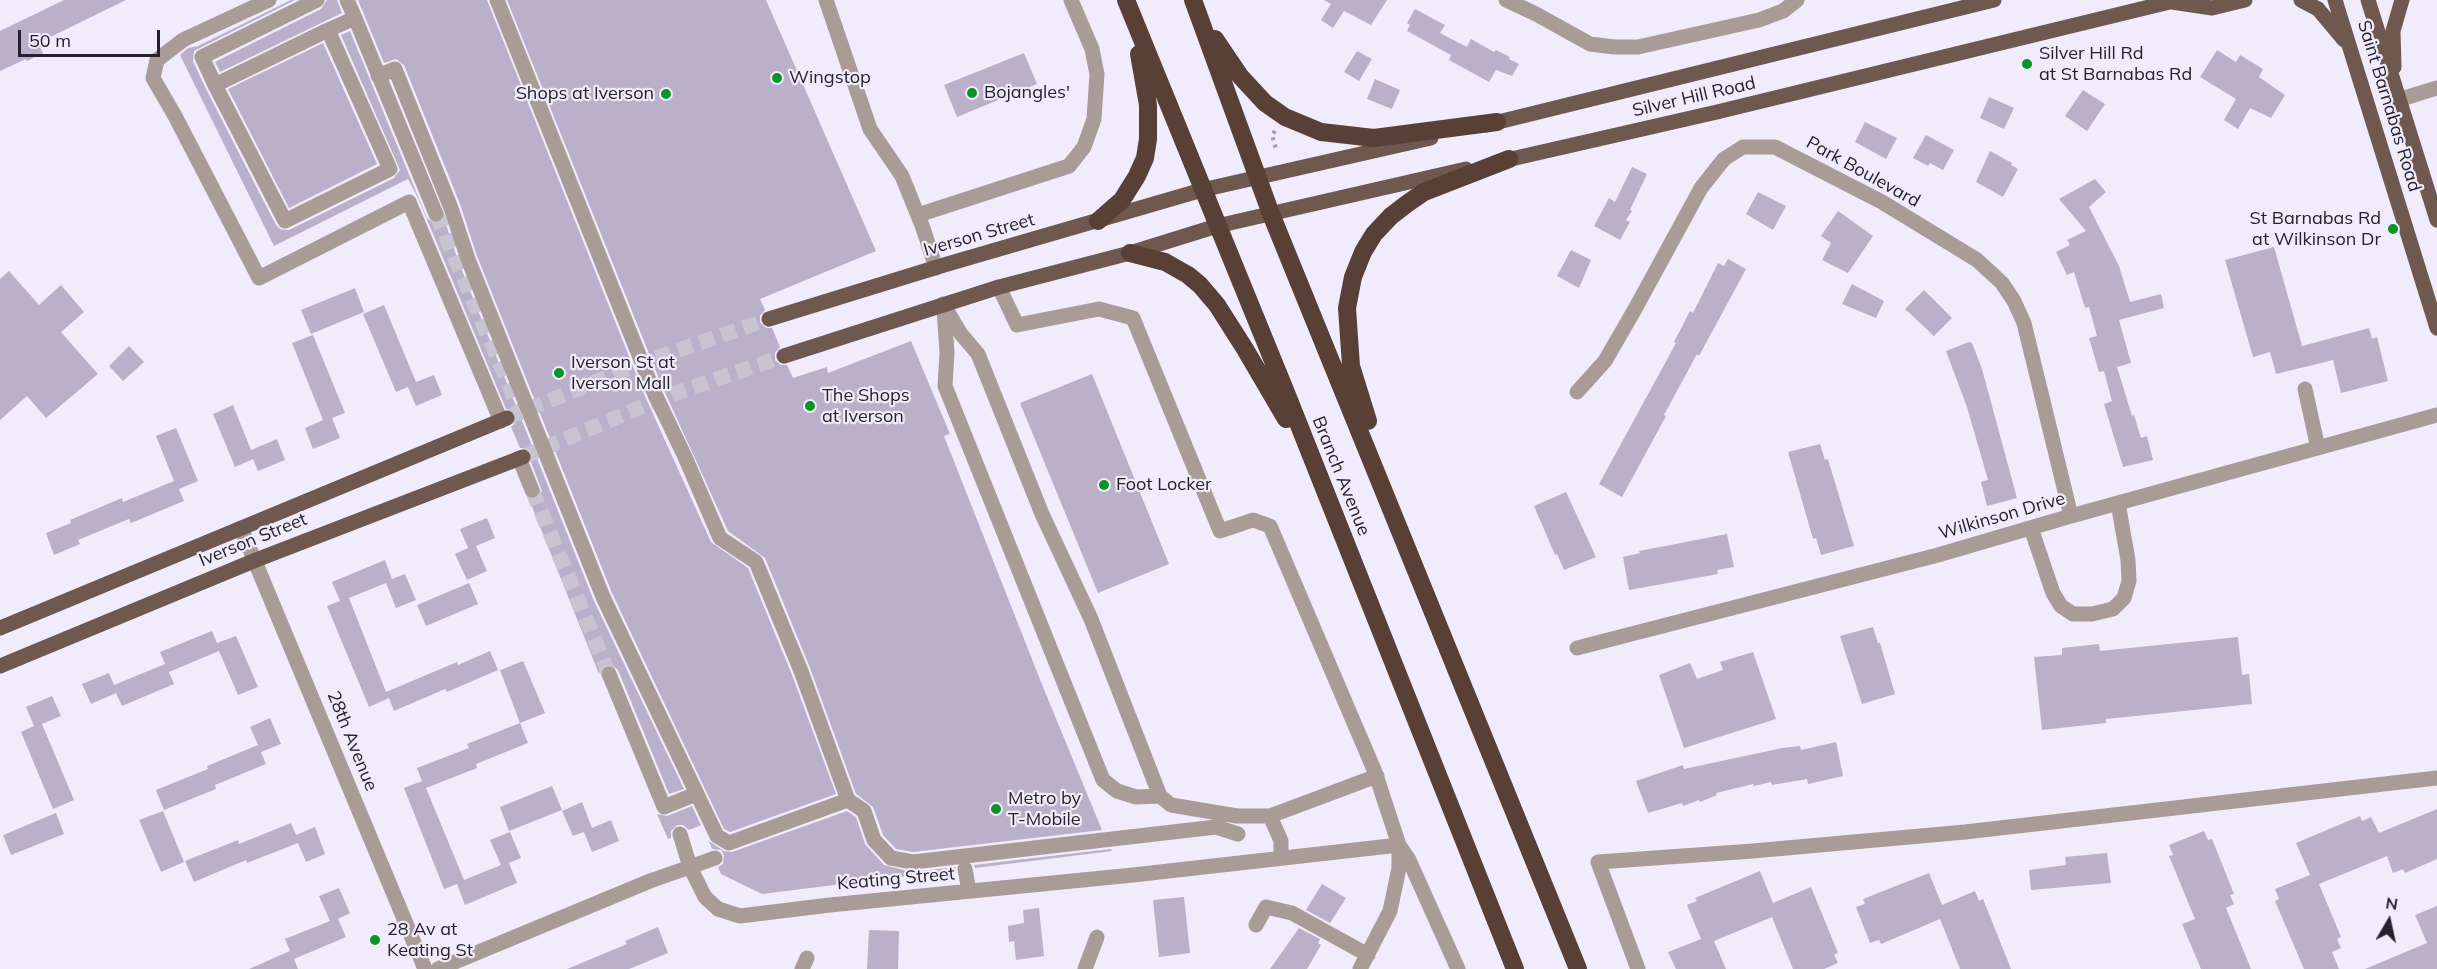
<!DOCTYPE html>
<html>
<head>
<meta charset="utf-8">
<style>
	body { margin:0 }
	#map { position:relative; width:2437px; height:969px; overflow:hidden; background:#f1ecfc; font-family:Mulish,sans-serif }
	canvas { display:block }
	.north { position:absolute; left:2359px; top:891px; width:60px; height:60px; -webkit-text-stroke:4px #f1ecfc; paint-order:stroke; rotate:9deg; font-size:16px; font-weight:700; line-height:24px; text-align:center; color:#25222c }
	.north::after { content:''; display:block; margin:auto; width:21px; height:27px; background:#25222c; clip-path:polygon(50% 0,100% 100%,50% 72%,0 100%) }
	.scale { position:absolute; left:18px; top:30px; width:142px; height:27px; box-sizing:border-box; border:3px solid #25222c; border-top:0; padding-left:8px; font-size:18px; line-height:21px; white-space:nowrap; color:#25222c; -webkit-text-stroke:4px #f1ecfc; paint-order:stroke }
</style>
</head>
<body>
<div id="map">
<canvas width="2437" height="969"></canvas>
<div class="north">N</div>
<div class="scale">50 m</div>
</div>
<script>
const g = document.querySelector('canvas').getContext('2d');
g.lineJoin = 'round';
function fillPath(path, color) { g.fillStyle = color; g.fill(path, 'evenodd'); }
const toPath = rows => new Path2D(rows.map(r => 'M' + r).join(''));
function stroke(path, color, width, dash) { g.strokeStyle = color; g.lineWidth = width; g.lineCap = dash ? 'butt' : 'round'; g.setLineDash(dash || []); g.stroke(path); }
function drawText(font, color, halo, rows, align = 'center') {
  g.font = font + ' Mulish,sans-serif'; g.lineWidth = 4.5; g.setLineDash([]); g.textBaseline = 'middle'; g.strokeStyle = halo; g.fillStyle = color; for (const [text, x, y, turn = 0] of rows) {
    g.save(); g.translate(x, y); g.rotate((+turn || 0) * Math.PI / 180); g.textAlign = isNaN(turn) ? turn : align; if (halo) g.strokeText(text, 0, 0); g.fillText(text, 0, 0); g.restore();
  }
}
fillPath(toPath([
	[64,0,126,0,38,43,43,53,27,61,26,59,0,71,0,31],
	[291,0,295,0,194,51,193,61,206,89,276,225,280,229,289,230,394,178,400,170,341,35,350,31,427,218,435,224,444,219,459,263,594,601,684,789,669,794,618,670,611,664,606,665,601,669,599,674,529,499,536,499,542,491,531,462,532,453,525,448,520,448,511,427,515,423,516,415,512,410,506,409,418,198,408,179,274,246,180,55,188,48,198,46],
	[327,0,337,0,342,13,220,72,215,62,321,9],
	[358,0,487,0,644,394,711,542,748,568,792,675,836,794,730,832,724,829,612,593,477,256,460,204,404,65,396,59,384,63],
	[507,0,766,0,876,251,760,299,765,310,760,316,760,322,766,328,772,328,780,347,775,353,775,360,781,365,787,365,793,378,827,367,828,373,911,341,950,434,944,436,1043,687,1102,830,913,852,896,849,883,835,873,807,856,794,810,668,765,558,728,531,662,386],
	[1324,0,1387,0,1371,25,1344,11,1333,28,1321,20,1331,4],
	[1415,9,1445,25,1440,33,1467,47,1471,39,1494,52,1496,50,1510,57,1509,59,1519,64,1512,76,1496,70,1489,82,1449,60,1451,55,1407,31,1410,25,1407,23],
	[323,43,377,164,289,208,228,89],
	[2217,50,2236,62,2240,55,2263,69,2259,77,2285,95,2271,118,2250,108,2238,129,2224,120,2236,99,2200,77],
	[1357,51,1372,59,1359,81,1344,72],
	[1024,53,1037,84,957,117,944,85],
	[1375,79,1400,90,1392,109,1367,99],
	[2083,90,2105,104,2087,131,2065,116],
	[1989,97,2014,108,2004,129,1980,118],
	[1865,122,1897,138,1886,159,1855,142],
	[1926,135,1954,150,1943,170,1930,163,1928,166,1913,158],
	[1990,151,2012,163,2011,165,2018,169,2003,197,1976,182],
	[1632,167,1647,174,1630,210,1632,211,1626,220,1630,222,1620,240,1594,226,1609,198,1615,202],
	[2095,179,2106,192,2089,207,2119,266,2130,302,2161,294,2164,308,2119,320,2131,363,2117,367,2132,416,2134,415,2141,438,2147,436,2153,460,2123,467,2104,404,2112,401,2104,371,2099,372,2089,338,2097,336,2089,307,2085,308,2074,272,2067,275,2056,252,2070,245,2067,240,2086,231,2059,199],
	[1758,192,1786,206,1773,230,1746,214],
	[1838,211,1873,236,1848,273,1822,260,1831,243,1821,236],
	[2274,247,2302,346,2369,328,2372,339,2377,337,2388,381,2341,393,2333,360,2276,374,2270,352,2253,357,2225,260],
	[1571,250,1591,260,1579,288,1557,276],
	[1728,259,1746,269,1699,356,1697,354,1664,415,1666,416,1622,497,1599,484,1676,343,1674,342,1690,311,1693,313,1718,263,1724,266],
	[9,271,39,305,61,285,84,312,61,332,98,374,46,418,27,396,0,420,0,279],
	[1852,284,1884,301,1876,318,1842,304],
	[355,288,364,312,311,334,301,310],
	[1924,290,1952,318,1934,336,1905,309],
	[384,305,416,382,434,375,442,395,416,406,408,387,396,392,363,314],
	[313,335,345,413,332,418,340,438,313,449,305,428,323,420,292,343],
	[1969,342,1972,343,1982,369,2017,498,1987,506,1981,482,1988,480,1967,407,1946,351],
	[129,346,144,362,123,381,109,366],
	[1092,374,1169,564,1098,593,1020,403],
	[233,405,251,450,277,439,285,460,258,471,253,459,235,467,213,414],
	[176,428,198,481,179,489,184,501,131,523,129,519,78,540,80,544,54,555,46,533,71,523,70,520,122,498,123,502,174,481,156,436],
	[1820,444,1825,460,1828,459,1854,546,1821,555,1816,538,1813,539,1788,452],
	[1566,492,1596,557,1564,570,1557,554,1555,555,1534,506],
	[487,518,495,538,476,546,487,571,467,580,455,554,468,548,460,529],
	[1727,534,1734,567,1717,570,1718,574,1629,590,1623,557,1640,553,1639,551],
	[385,560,392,579,405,574,416,600,396,608,386,583,349,598,386,692,457,662,458,665,490,651,498,670,447,692,445,689,394,711,389,698,369,707,327,606,340,601,332,582],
	[469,583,478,604,426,626,417,605],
	[1873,627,1878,643,1880,643,1895,694,1862,704,1840,636],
	[212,631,217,643,236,636,258,687,238,695,219,651,169,672,174,684,122,706,116,693,91,704,82,684,109,673,114,685,165,664,160,652],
	[2238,637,2242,675,2249,674,2252,704,2106,719,2106,723,2042,730,2034,657,2062,655,2062,648,2099,644,2100,651],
	[1753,652,1776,719,1684,748,1659,675,1690,663,1697,679,1723,670,1720,662],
	[523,661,545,713,520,723,500,670],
	[52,696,61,716,42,724,74,800,53,809,21,732,34,726,26,707],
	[270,718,281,744,261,752,266,764,215,785,216,789,164,810,156,790,208,769,207,766,258,745,250,727],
	[520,723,528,743,476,764,477,768,426,788,464,880,501,865,490,840,510,832,521,858,509,863,517,883,465,905,457,884,444,889,404,788,422,781,417,768,469,748,467,744],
	[1836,742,1843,776,1808,784,1807,779,1772,785,1771,782,1754,786,1753,784,1716,793,1717,795,1700,802,1699,800,1683,806,1682,803,1648,813,1636,781,1683,765,1684,769,1782,748,1800,746,1801,750],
	[552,786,562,810,509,831,500,807],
	[582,802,592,828,611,820,619,841,592,852,584,832,573,836,562,811],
	[692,806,701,825,689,830,683,825,677,825,671,831,671,838,668,839,657,814,667,816],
	[2437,809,2437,859,2405,873,2403,869,2393,873,2387,856,2319,884,2341,937,2337,939,2341,948,2332,952,2339,969,2304,969,2275,901,2279,899,2275,889,2310,875,2296,843,2360,816,2362,821,2371,817,2379,833],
	[163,811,184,862,161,872,139,820],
	[847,811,856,817,865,844,884,865,912,872,956,867,955,870,762,894,721,874,718,867,723,864,724,855,721,850,712,849,709,841,724,851,732,852],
	[56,813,64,834,11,855,3,835],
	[291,823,296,835,315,827,325,854,306,862,298,843,247,863,246,860,194,882,185,861,238,840,239,844],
	[2204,831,2208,840,2212,839,2234,894,2230,895,2234,904,2226,908,2251,969,2201,969,2182,924,2195,919,2169,856,2173,855,2169,845],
	[1111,849,1112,851,975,868,974,865],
	[2107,853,2111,883,2031,890,2029,870,2066,865,2065,857],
	[1760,871,1773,903,1811,887,1838,953,1834,955,1838,963,1824,969,1793,969,1772,917,1714,941,1726,969,1676,969,1668,952,1701,939,1687,905,1697,901,1695,898],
	[1929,873,1942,905,1975,891,1979,901,1983,899,2011,969,1960,969,1940,919,1881,944,1879,940,1870,943,1856,907,1865,904,1863,899],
	[1322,884,1346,898,1330,923,1306,910],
	[339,888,350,913,338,919,346,937,294,959,298,969,249,969,290,951,285,939,330,921,319,896],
	[1184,897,1190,953,1159,957,1153,900],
	[2437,906,2437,969,2365,969,2427,943,2415,915],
	[1039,908,1044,956,1016,960,1014,941,1009,942,1008,926,1024,923,1023,910],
	[658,927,668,953,629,969,567,969,627,944,625,941],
	[1299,928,1320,939,1318,943,1321,945,1307,969,1270,969],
	[869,930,899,931,898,969,867,969]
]), '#bbb0ca');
stroke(toPath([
	[436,214,521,413],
	[532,490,609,674]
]), '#c8c4d2', 15, [15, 8]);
stroke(toPath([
	[507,418,647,361,769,319],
	[523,457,665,397,784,356]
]), '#c8c4d2', 15, [15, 8]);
stroke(toPath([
	[1275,131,1272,135,1276,149]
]), '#9e9aa7', 4, [3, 4.5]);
stroke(toPath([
	[269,0,183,40,157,60,153,78,175,116,259,278,409,202,501,421],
	[826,0,870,129,902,176,923,228,936,268],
	[1506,0,1536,14,1590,44,1614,47,1638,47,1759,20,1783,11,1797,0],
	[355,18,436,214],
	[328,30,390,169,285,221,215,85,328,30,355,18,347,0],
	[378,76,395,69,451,208,468,259,603,597,717,836,729,843,848,800,801,671,756,562,720,538,685,457,653,390,497,0],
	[215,85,202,57,317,0],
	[2398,100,2437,88],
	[918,215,1069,166,1084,147,1094,119,1097,74,1092,49,1071,0],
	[999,287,1017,325,1099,309,1133,318,1220,531,1253,520,1270,526,1375,772,1399,845,1409,860,1458,969],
	[943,304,961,334,978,354,1042,514,1091,619,1160,796,1171,805,1237,816,1270,816,1377,776],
	[944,309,947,353,945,386,1103,780,1117,791,1136,797,1160,796],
	[2305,389,2318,448],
	[1577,392,1605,361,1635,309,1701,188,1724,159,1743,147,1775,147,1882,202,1977,260,2002,283,2014,301,2024,323,2071,516],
	[519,458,532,490],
	[241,528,425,969],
	[2031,528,2053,593,2061,606,2073,614,2092,614,2113,609,2124,598,2129,581,2128,560,2118,503],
	[1577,648,1938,555,2071,516,2437,415],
	[609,674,664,807,696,794],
	[848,800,864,811,874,840,891,858,913,862,1216,827,1238,834],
	[1270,816,1281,841,1281,858],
	[680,834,690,867,715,858],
	[965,869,969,891],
	[1256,925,1266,907,1292,913,1368,955],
	[438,969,650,881,690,867,705,897,718,909,740,916,830,905,1133,875,1399,845,1399,868,1390,911,1360,969],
	[802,969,807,958],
	[1085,969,1097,937],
	[1638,969,1598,862,1753,851,1965,832,2437,778]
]), '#a99c97', 15);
stroke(toPath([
	[2301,0,2318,9,2344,40],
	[2335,0,2437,328],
	[2368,0,2437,220],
	[2172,2,2212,8,2245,0],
	[2394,67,2393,31,2402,0],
	[1486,125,1994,0],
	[1498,162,1717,112,2178,0],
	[769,319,944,265,1202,190,1431,138],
	[784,356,999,287,1130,253,1217,226,1466,169],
	[0,628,507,418],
	[0,666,256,560,523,457]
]), '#6f5850', 15);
stroke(toPath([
	[1126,0,1287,395,1515,969],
	[1193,0,1271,214,1578,969],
	[1215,39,1240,76,1265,103,1285,117,1321,132,1374,138,1497,122],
	[1098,221,1122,200,1137,176,1145,158,1148,139,1148,105,1139,54],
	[1130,253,1165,262,1188,275,1200,285,1217,305,1245,349,1286,419],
	[1368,421,1351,366,1347,308,1353,277,1363,252,1374,234,1391,216,1408,203,1424,192,1509,159]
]), '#594037', 18);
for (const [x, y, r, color] of [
	[2027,64,6,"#0a9428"],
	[777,78,6,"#0a9428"],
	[972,93,6,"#0a9428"],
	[666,94,6,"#0a9428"],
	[2393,229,6,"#0a9428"],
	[559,373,6,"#0a9428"],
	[810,406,6,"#0a9428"],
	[1104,485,6,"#0a9428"],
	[996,809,6,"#0a9428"],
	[375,940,6,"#0a9428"]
]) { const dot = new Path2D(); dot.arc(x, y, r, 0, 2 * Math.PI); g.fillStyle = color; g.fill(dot); stroke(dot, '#f1ecfc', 2); }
drawText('18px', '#25222c', '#f1ecfc', [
	["Silver Hill Rd",2039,54],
	["at St Barnabas Rd",2039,75],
	["Wingstop",789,78],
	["Bojangles'",984,93],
	["Shops at Iverson",654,94,"right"],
	["St Barnabas Rd",2381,219,"right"],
	["at Wilkinson Dr",2381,240,"right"],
	["Iverson St at",571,363],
	["Iverson Mall",571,384],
	["The Shops",822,396],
	["at Iverson",822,417],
	["Foot Locker",1116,485],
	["Metro by",1008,799],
	["T-Mobile",1008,820],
	["28 Av at",387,930],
	["Keating St",387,951]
], 'left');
drawText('18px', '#25222c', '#f1ecfc', [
	["Silver Hill Road",1694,97,-13],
	["Saint Barnabas Road",2389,106,73],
	["Park Boulevard",1863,172,29],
	["Iverson Street",979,235,-16],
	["Branch Avenue",1341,476,68],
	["Wilkinson Drive",2002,516,-16],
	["Iverson Street",253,540,-22],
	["28th Avenue",352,741,68],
	["Keating Street",896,879,-5]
]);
</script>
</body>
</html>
